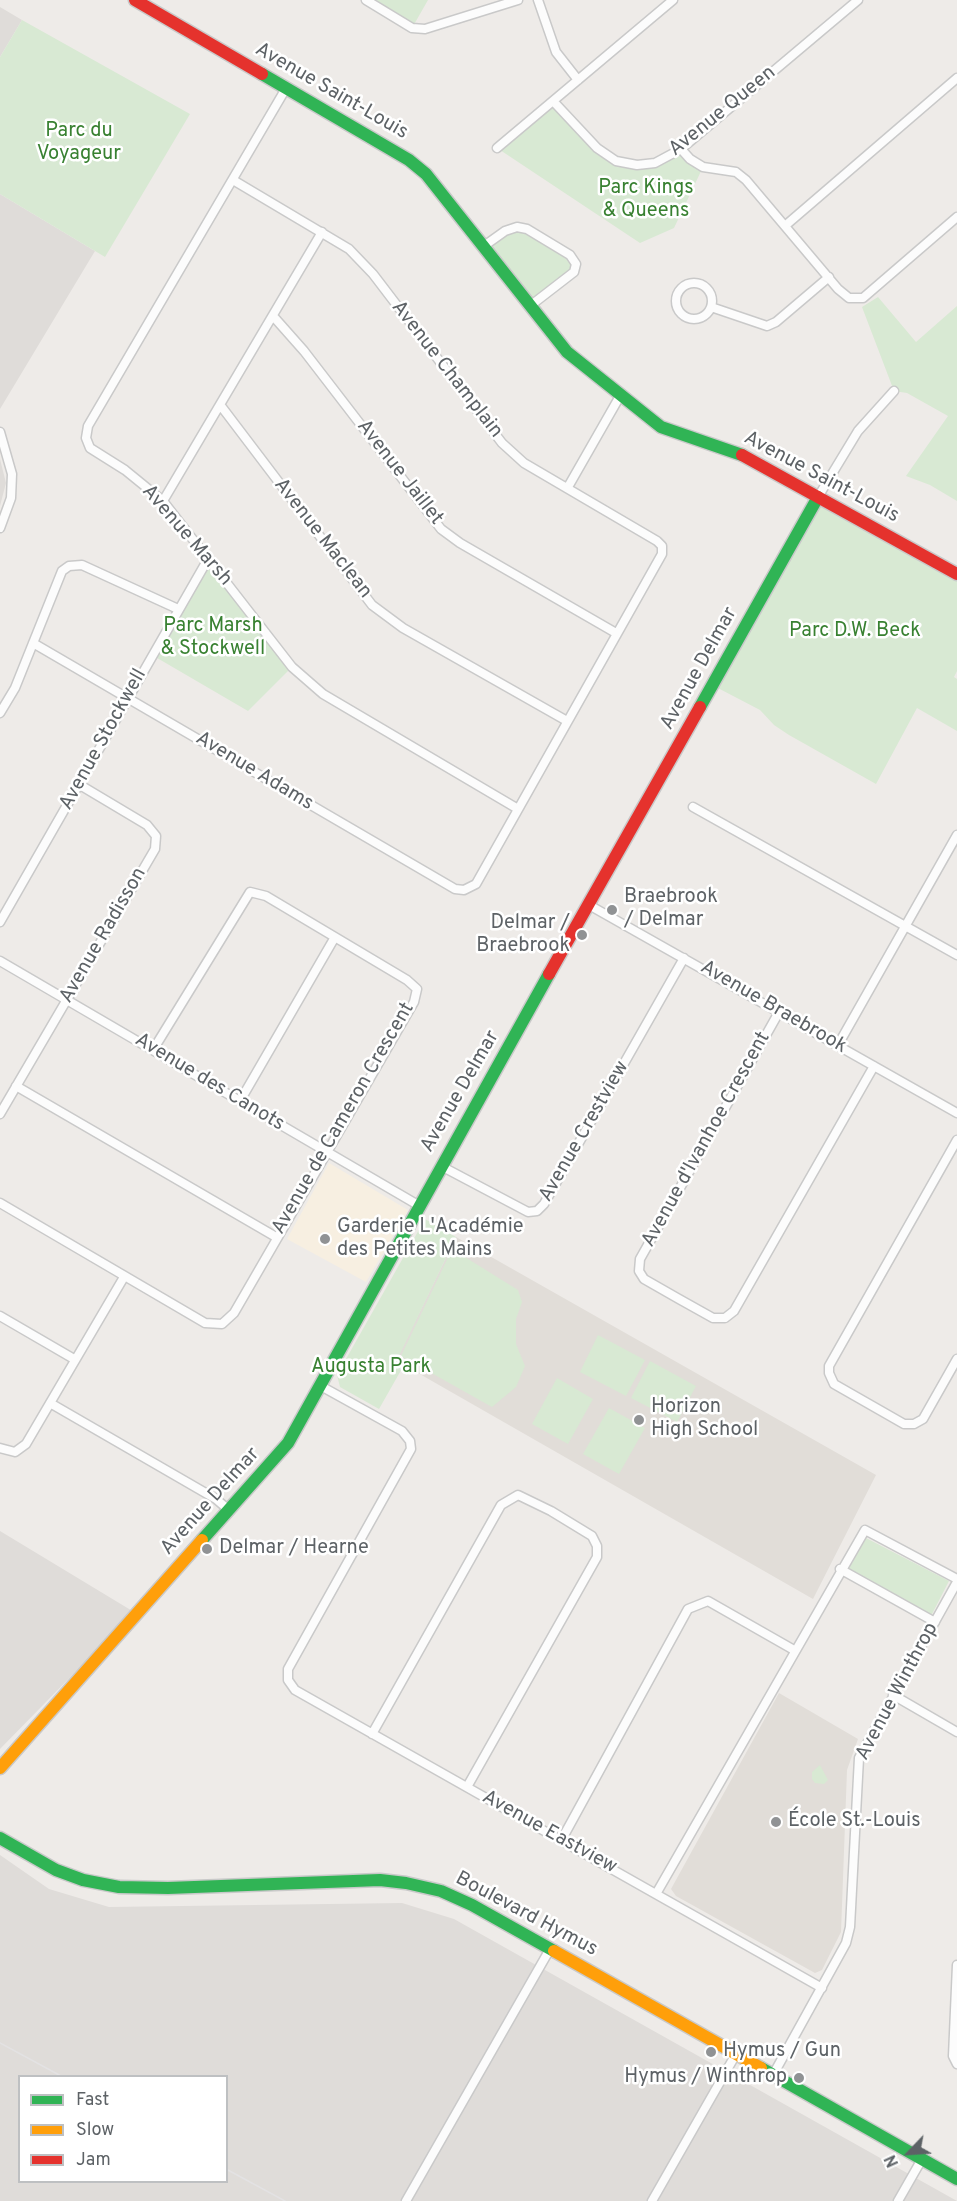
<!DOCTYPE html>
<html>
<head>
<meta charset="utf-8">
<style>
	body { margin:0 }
	#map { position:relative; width:957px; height:2201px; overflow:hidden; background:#eeebe8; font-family:Overpass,sans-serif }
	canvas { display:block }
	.legend { position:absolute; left:18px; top:2075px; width:210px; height:108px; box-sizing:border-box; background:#fff; border:2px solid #bec0c2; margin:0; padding:8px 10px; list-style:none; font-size:18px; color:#5d6266 }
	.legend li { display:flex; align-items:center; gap:12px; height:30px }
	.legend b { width:30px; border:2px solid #bec0c2 }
	.north { position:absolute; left:879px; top:2123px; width:60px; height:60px; -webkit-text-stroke:4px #fff; paint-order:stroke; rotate:245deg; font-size:16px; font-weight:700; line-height:24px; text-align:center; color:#5d6266 }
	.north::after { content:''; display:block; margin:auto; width:21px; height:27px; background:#5d6266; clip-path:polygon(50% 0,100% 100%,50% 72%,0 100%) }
</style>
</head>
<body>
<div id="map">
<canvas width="957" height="2201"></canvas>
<ul class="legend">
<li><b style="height:8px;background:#30b455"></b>Fast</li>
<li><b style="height:8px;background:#ff9f0a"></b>Slow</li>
<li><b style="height:8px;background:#e5322d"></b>Jam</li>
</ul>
<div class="north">N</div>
</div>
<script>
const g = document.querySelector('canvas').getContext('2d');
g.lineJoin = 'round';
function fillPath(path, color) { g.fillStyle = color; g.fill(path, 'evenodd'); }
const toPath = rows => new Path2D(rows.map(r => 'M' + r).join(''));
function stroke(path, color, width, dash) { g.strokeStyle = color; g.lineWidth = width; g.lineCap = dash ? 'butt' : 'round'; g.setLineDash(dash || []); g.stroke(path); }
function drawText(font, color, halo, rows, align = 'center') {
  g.font = font + ' Overpass,sans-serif'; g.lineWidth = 5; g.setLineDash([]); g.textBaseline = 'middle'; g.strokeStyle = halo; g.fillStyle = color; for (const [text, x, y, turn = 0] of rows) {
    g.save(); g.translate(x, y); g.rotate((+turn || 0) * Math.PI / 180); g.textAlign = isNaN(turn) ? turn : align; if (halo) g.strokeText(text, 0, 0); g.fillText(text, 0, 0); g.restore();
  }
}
fillPath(toPath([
	[329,1163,408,1210,366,1282,287,1239]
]), '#f7efe1');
fillPath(toPath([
	[0,7,22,20,0,57],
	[0,194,95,251,0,409],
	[0,459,6,483,0,506],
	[0,1531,134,1612,0,1749],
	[0,1855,49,1889,109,1907,402,1903,454,1919,957,2201,0,2201],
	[20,2076,226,2076,226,2182,20,2182]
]), '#dfdcd9');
fillPath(toPath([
	[456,1237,876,1475,813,1599,404,1365,406,1360,398,1356],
	[779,1693,858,1739,847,1770,841,1932,822,1970,815,1973,676,1896,671,1889]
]), '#e1ddd8');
fillPath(toPath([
	[370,0,428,0,412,28],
	[22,20,190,114,105,257,0,194,0,57],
	[553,101,616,161,655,163,681,149,703,167,674,228,640,243,497,148],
	[517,227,570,255,574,272,530,306,484,246],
	[878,297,916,342,957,306,957,501,930,485,906,476,948,416,907,393,894,391,862,307],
	[818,497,957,574,957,671,954,677,957,679,957,731,917,708,876,784,789,735,774,725,760,710,714,686],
	[208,559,292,667,248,711,152,655],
	[425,1219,456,1237,399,1356,406,1360,404,1365,379,1409,340,1387,337,1375],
	[452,1249,518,1290,522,1302,516,1319,516,1344,525,1366,516,1387,492,1407,401,1356],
	[598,1335,645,1360,626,1396,580,1372],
	[650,1361,696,1386,677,1422,631,1398],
	[557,1378,593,1399,568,1444,532,1424],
	[609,1408,645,1428,619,1474,583,1454],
	[866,1538,949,1581,931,1616,848,1570],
	[820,1765,828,1780,824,1784,815,1783,812,1779,812,1772]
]), '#d8e9d3');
const street = toPath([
	[366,0,412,28,425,29,518,0],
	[538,0,556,52,578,80],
	[285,90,88,426,86,438,90,448,125,470,163,501,292,667,323,694,518,809],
	[553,101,597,148,616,161,637,165,655,163,681,149,858,0],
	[497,148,673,0],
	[681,149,690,159,703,167,736,172,746,180,838,289,849,298,863,298,957,217],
	[786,225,957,78],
	[484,246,505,231,517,227,527,229,570,255,576,264,574,272,530,306],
	'676 301a18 18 0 1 1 36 0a18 18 0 1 1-36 0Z',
	[711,307,767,326,776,322,829,277],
	[273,316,304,351,441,529,460,543,616,633],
	[221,406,372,605,403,628,567,721],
	[0,432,12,474,11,498,0,528],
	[568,487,620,396],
	[818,497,858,431,894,391],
	[163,501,322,232],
	[33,643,455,889,464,890,476,884,662,554,662,546,657,541,524,463,502,443,373,274,349,249,233,180],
	[0,713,15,688,62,571,69,566,82,565,178,609],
	[693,807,957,955],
	[589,905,957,1113],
	[0,922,208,559],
	[0,961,418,1205],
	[779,1012,640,1259,639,1271,644,1279,679,1299,713,1318,725,1318,734,1311,874,1066],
	[838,1045,957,835],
	[16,1086,276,1237],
	[240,1101,335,937],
	[0,1114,155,849,156,836,147,825,80,785],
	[957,1140,829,1366,829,1373,834,1384,904,1424,914,1424,923,1419,957,1359],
	[441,1166,528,1212,537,1211,544,1204,684,958],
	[0,1203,205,1323,222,1324,234,1313,414,1002,417,989,407,980,266,896,250,892,153,1050],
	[0,1316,74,1359],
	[319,1385,402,1431,410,1441,411,1449,288,1669,288,1680,295,1690,822,1988],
	[50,1403,216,1499,230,1511],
	[0,1448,15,1452,26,1444,124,1277],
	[840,1569,935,1622],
	[893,1695,957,1732],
	[372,1734,501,1505,518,1495,551,1511,592,1536,597,1546,597,1557,467,1787],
	[562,1839,688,1609,708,1601,794,1650],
	[656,1894,865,1530,957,1579],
	[957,1965,953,2056,957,2064],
	[773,2075,846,1943,850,1927,859,1758,957,1582],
	[406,2201,550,1949],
	[652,2201,736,2054],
	[898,2201,922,2159]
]);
const fast = toPath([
	[262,74,409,160,426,174,567,352,661,427,742,455],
	[700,707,818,497],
	[202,1540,288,1443,549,974],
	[0,1838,56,1870,83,1880,119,1887,168,1888,380,1880,406,1883,441,1891,472,1905,554,1951],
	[761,2068,957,2179]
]);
const slow = toPath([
	[0,1768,202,1540],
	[554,1951,761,2068]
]);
const jam = toPath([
	[135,0,262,74],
	[742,455,957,574],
	[549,974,700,707]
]);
stroke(street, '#c9c9c9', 11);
stroke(fast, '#c9c9c9', 15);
stroke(slow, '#c9c9c9', 15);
stroke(jam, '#c9c9c9', 15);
stroke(street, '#fcfcfc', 8);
stroke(fast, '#30b455', 12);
stroke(slow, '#ff9f0a', 12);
stroke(jam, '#e5322d', 12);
stroke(toPath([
	[0,2043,61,2076],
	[226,2169,285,2201]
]), '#e3e2e3', 1.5);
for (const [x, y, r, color] of [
	[612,910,6,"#909294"],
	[582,935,6,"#909294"],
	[325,1239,6,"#909294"],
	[639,1420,6,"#909294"],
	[207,1549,6,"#909294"],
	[776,1822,6,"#909294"],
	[711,2052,6,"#909294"],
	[799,2078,6,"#909294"]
]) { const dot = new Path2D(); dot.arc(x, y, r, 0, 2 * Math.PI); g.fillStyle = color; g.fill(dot); stroke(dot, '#fff', 2); }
drawText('20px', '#5d6266', '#fff', [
	["Avenue Saint-Louis",331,92,30],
	["Avenue Queen",723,112,-39],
	["Avenue Champlain",446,370,52],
	["Avenue Jaillet",399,473,52],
	["Avenue Saint-Louis",821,478,28],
	["Avenue Marsh",186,536,49],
	["Avenue Maclean",322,539,52],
	["Avenue Delmar",700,669,-61],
	["Avenue Stockwell",104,740,-61],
	["Avenue Adams",254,772,31],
	["Avenue Radisson",104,936,-60],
	["Avenue Braebrook",773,1008,30],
	["Avenue des Canots",209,1083,31],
	["Avenue Delmar",461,1092,-60],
	["Avenue de Cameron Crescent",344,1119,-60],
	["Avenue Crestview",585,1132,-60],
	["Avenue d'Ivanhoe Crescent",707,1140,-61],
	["Avenue Delmar",211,1502,-48],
	["Avenue Winthrop",898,1692,-62],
	["Avenue Eastview",549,1833,29],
	["Boulevard Hymus",526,1915,28]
]);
drawText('20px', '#388131', '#fff', [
	["Parc du",79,132],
	["Voyageur",79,155],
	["Parc Kings",646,189],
	["& Queens",646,212],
	["Parc Marsh",213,627],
	["& Stockwell",213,650],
	["Parc D.W. Beck",855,632],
	["Augusta Park",371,1368]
]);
drawText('20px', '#5d6266', '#fff', [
	["Braebrook",624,898],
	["/ Delmar",624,921],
	["Delmar /",570,924,"right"],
	["Braebrook",570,947,"right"],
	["Garderie L'Académie",337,1228],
	["des Petites Mains",337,1251],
	["Horizon",651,1408],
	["High School",651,1431],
	["Delmar / Hearne",219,1549],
	["École St.-Louis",788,1822],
	["Hymus / Gun",723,2052],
	["Hymus / Winthrop",787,2078,"right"]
], 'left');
</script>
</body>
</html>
